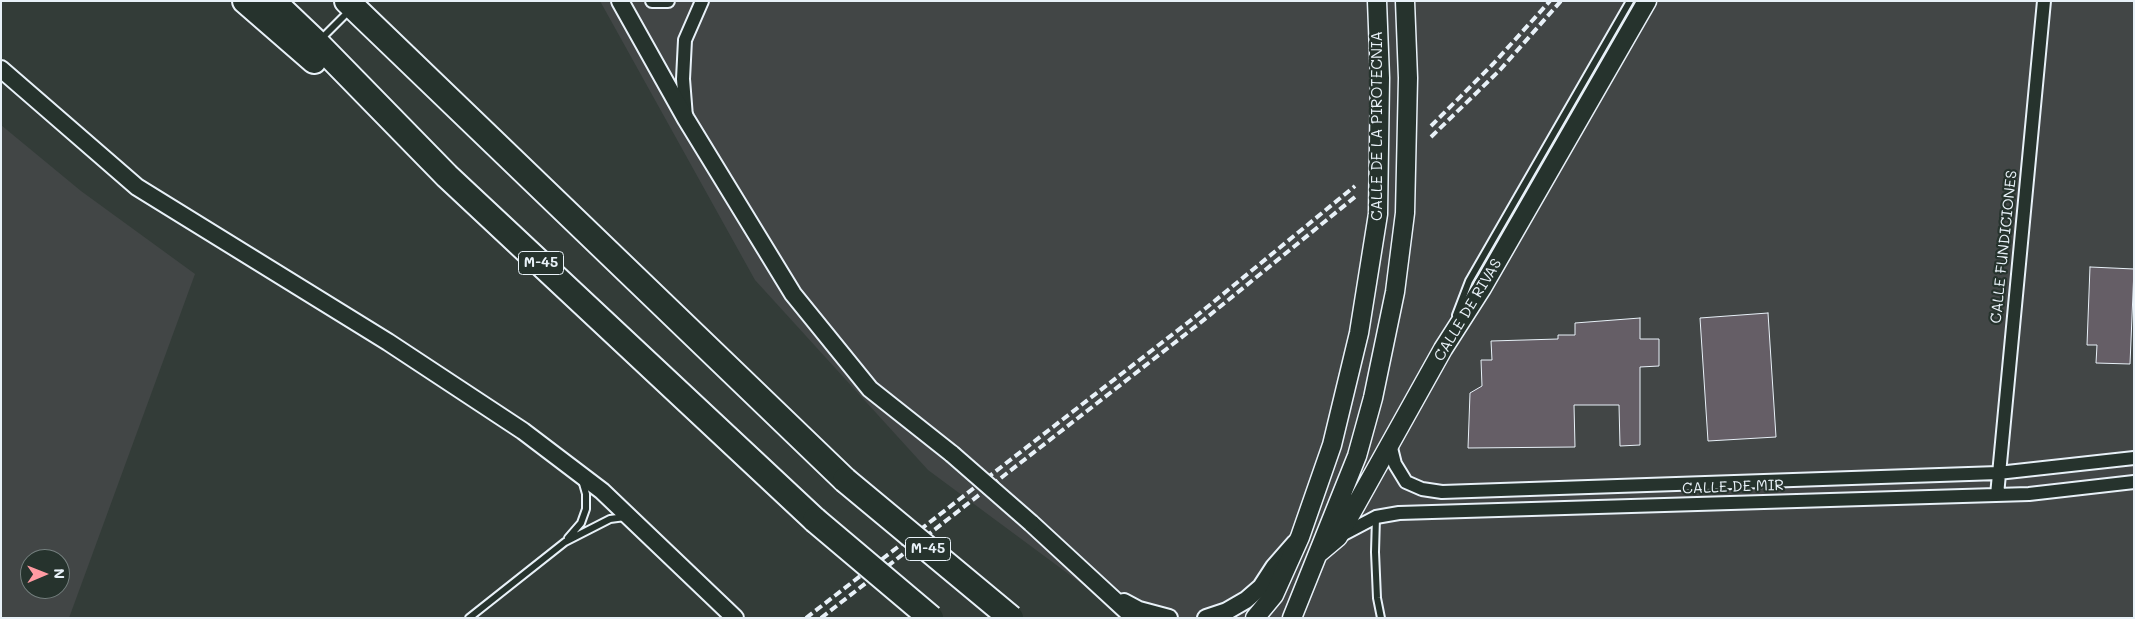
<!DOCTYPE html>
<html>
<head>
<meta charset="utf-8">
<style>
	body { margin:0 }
	#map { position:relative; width:2135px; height:619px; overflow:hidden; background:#333c38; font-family:Mali,sans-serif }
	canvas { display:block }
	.frame { position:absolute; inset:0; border:2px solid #e8f1f8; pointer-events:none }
	.north { position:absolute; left:20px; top:549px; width:50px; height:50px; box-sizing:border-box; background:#26332d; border:1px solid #747f7e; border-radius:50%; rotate:89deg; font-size:14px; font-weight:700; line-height:20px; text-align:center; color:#e8f1f8 }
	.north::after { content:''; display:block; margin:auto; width:18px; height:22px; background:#ff9aa2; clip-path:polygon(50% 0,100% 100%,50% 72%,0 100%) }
</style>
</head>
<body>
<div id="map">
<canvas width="2135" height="619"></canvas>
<div class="frame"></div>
<div class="north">N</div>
</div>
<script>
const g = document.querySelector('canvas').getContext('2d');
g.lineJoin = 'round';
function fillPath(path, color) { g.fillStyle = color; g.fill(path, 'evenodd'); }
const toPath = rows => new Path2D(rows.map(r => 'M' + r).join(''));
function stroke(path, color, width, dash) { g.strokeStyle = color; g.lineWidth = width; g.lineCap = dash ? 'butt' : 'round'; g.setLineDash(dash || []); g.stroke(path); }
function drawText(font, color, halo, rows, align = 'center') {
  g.font = font + ' Mali,sans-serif'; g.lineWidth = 4.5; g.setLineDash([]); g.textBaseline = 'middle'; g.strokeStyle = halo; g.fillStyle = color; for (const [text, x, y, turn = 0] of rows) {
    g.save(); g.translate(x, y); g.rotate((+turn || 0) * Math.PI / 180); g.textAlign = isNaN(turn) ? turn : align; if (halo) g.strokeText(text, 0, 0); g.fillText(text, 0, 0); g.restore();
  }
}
fillPath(toPath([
	[600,1,2134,1,2134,618,1128,618,928,470,755,280],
	[1,125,81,191,195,274,69,618,1,618],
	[30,559,60,559,60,589,30,589]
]), '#424646');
const building = toPath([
	[2090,267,2134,269,2130,364,2096,363,2097,345,2087,345,2090,267],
	[1768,313,1776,437,1708,441,1700,318,1768,313],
	[1640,318,1640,339,1659,339,1659,366,1640,367,1640,445,1620,446,1619,405,1574,405,1575,447,1468,448,1470,393,1482,386,1481,360,1492,360,1491,341,1558,339,1558,335,1575,335,1575,323,1640,318]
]);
fillPath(building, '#655e66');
stroke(building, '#e8f1f8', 1);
const service = toPath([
	[320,40,350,10],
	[1456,315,1469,281,1630,1],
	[1376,517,1375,552,1377,598,1381,618],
	[568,538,581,523,586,509,586,494,582,480],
	[469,618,565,542,610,519,625,517]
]);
const minor = toPath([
	[652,1,668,1],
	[686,117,683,79,685,40,702,1],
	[1390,444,1395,464,1406,482,1422,489,1442,492,1998,473,2134,458],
	[1997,495,2044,1],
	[1338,537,1376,517,1399,513,2029,494,2134,482]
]);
const tertiary = toPath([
	[620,1,686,119,793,294,870,389,952,454],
	[1,69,137,187,388,342,523,431,602,491,735,618],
	[1031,523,1134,618],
	[1124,602,1139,610,1169,618],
	[1206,618,1227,611,1246,600,1261,587,1274,567,1295,543]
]);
const secondary = toPath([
	[1319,553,1338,537,1443,349,1482,288,1647,1],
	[1255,618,1274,595,1300,537,1332,445,1359,333,1378,214,1380,78,1377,1],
	[1292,618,1357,456,1373,398,1395,292,1405,213,1408,78,1405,1]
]);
const motorway = toPath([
	[245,1,314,61],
	[273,1,317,43,447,176,815,520],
	[347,1,845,480]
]);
stroke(service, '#e8f1f8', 10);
stroke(minor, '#e8f1f8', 16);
stroke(tertiary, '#e8f1f8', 20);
stroke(secondary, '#e8f1f8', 21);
stroke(motorway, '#e8f1f8', 28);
stroke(service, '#26332d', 6);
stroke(minor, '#26332d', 12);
stroke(tertiary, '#26332d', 16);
stroke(secondary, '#26332d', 18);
stroke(motorway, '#26332d', 24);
stroke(toPath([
	[1431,126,1493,64,1550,1],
	[1431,137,1500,70,1561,1],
	[806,618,1195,317,1355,186],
	[821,618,1200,323,1355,197]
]), '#e8f1f8', 4, [8, 4]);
const tertiaryBridge = toPath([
	[952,454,1031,523]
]);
const motorwayBridge = toPath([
	[845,480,1011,618],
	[815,520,931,618]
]);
stroke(tertiaryBridge, '#e8f1f8', 20, []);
stroke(motorwayBridge, '#e8f1f8', 28, []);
stroke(tertiaryBridge, '#26332d', 16);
stroke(motorwayBridge, '#26332d', 24);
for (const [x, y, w] of [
	[541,263,45],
	[928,549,45]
]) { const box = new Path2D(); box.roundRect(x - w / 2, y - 11.5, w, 23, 4); g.fillStyle = '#26332d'; g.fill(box); stroke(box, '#e8f1f8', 1); }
drawText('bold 14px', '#e8f1f8', null, [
	["M-45",541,263],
	["M-45",928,549]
]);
drawText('15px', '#e8f1f8', '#26332d', [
	["CALLE DE LA PIROTECNIA",1377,126,-90],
	["CALLE FUNDICIONES",2004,247,-84],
	["CALLE DE RIVAS",1468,310,-59],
	["CALLE DE MIR",1733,487,-2]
]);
</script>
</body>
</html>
